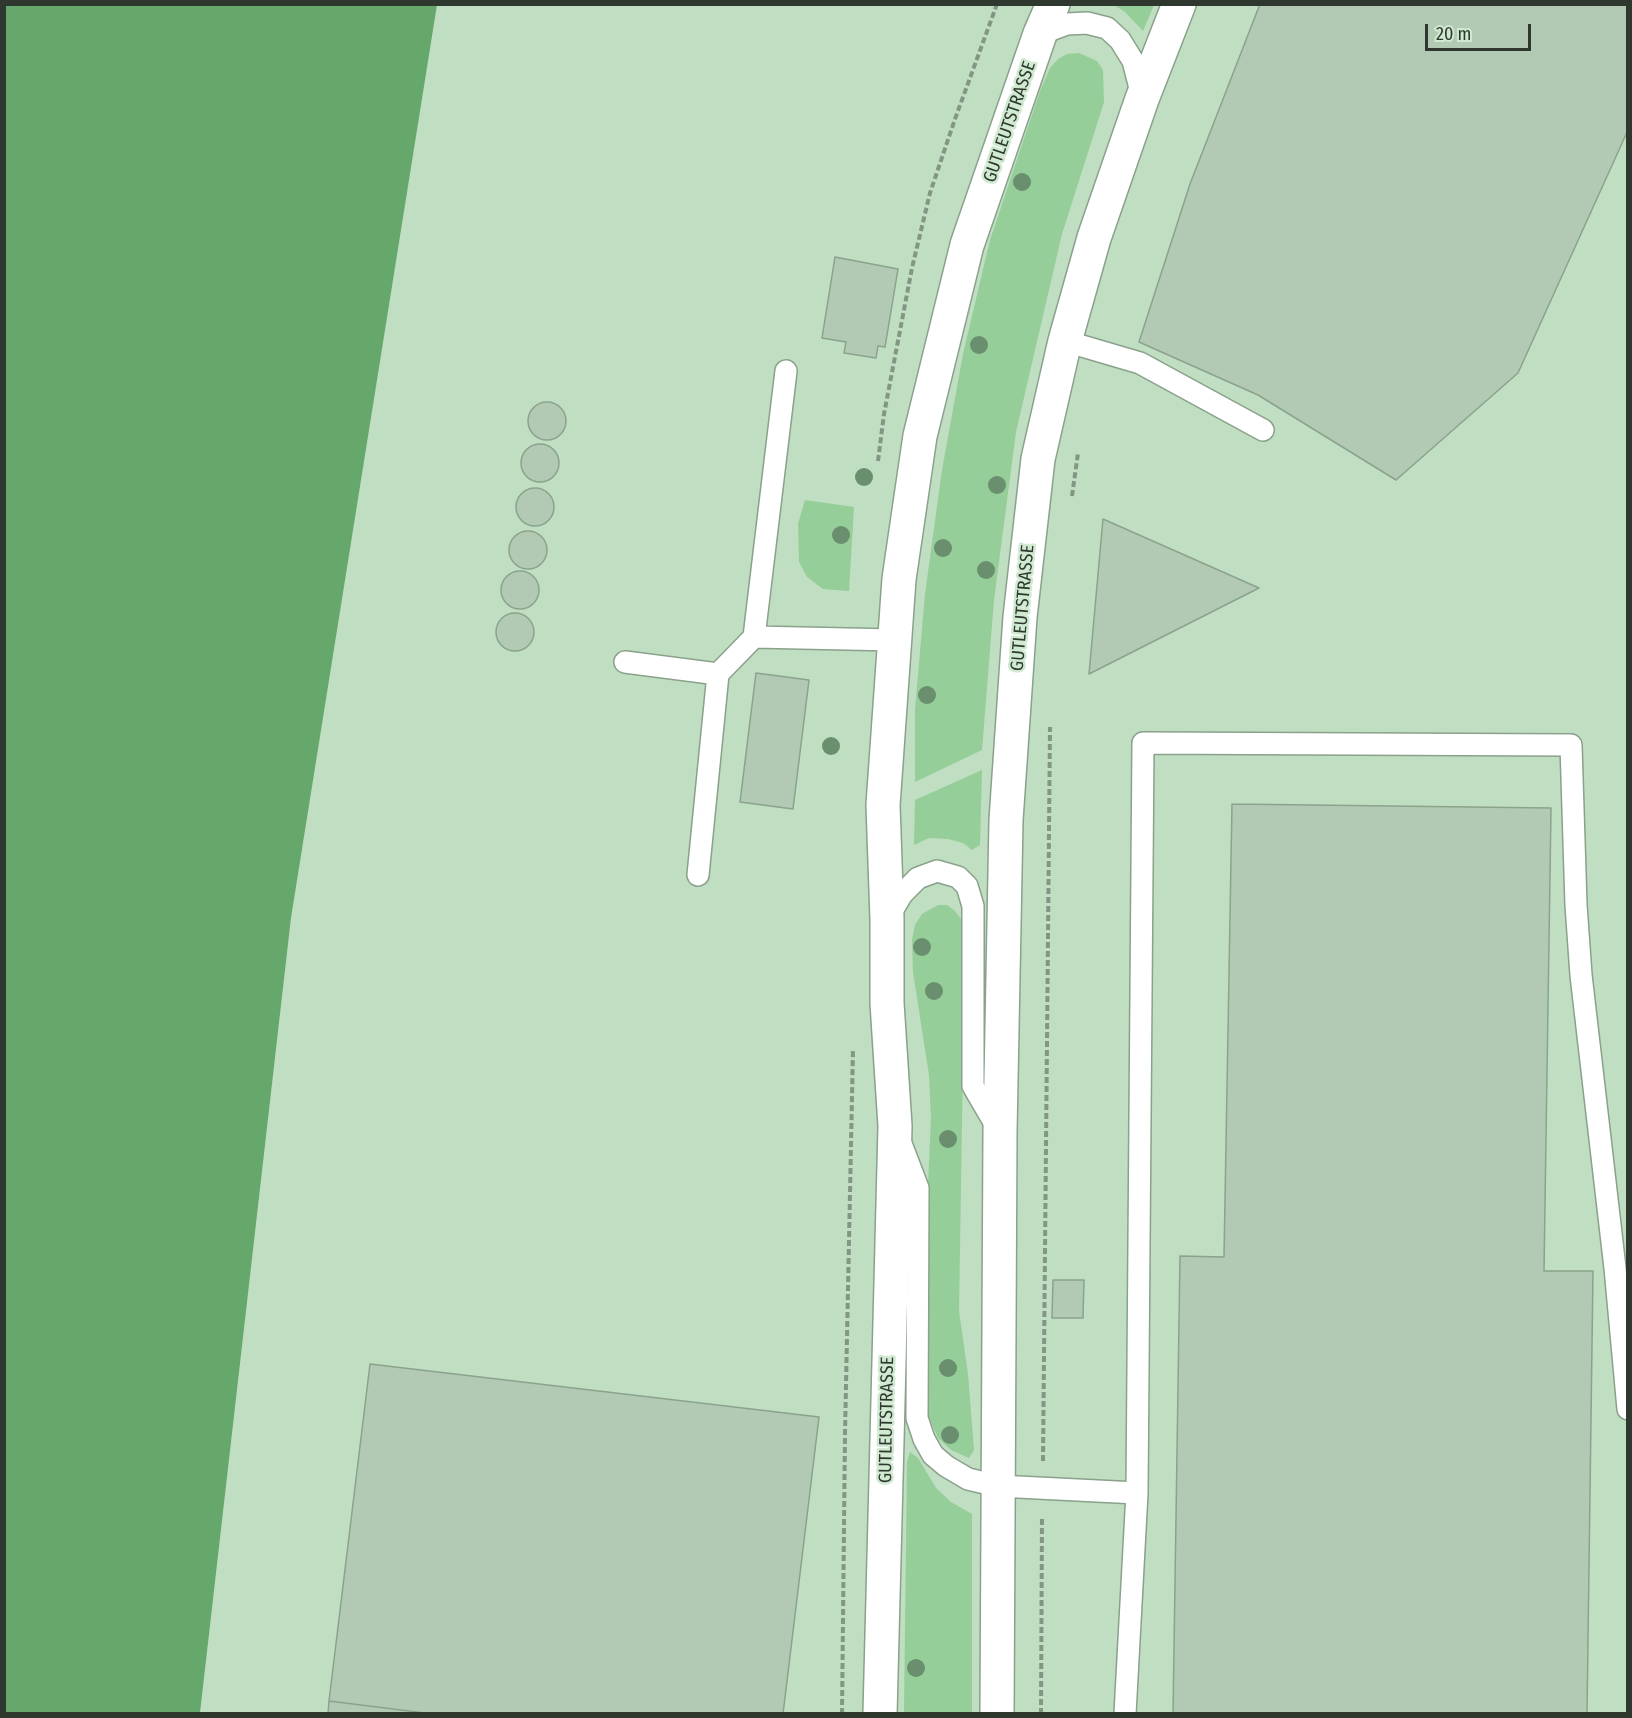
<!DOCTYPE html>
<html>
<head>
<meta charset="utf-8">
<style>
	body { margin:0 }
	#map { position:relative; width:1632px; height:1718px; overflow:hidden; background:#d0e9d1; font-family:"Fira Sans Condensed",sans-serif }
	canvas { display:block }
	.frame { position:absolute; inset:0; border:6px solid #2e382e; pointer-events:none }
	.scale { position:absolute; left:1425px; top:24px; width:106px; height:27px; box-sizing:border-box; border:3px solid #2e382e; border-top:0; padding-left:8px; font-size:18px; line-height:21px; white-space:nowrap; color:#2e382e; -webkit-text-stroke:4px #d0e9d1; paint-order:stroke }
</style>
</head>
<body>
<div id="map">
<canvas width="1632" height="1718"></canvas>
<div class="frame"></div>
<div class="scale">20 m</div>
</div>
<script>
const g = document.querySelector('canvas').getContext('2d');
g.lineJoin = 'round';
function fillPath(path, color) { g.fillStyle = color; g.fill(path, 'evenodd'); }
const toPath = rows => new Path2D(rows.map(r => 'M' + r).join(''));
function stroke(path, color, width, dash) { g.strokeStyle = color; g.lineWidth = width; g.lineCap = dash ? 'butt' : 'round'; g.setLineDash(dash || []); g.stroke(path); }
function drawText(font, color, halo, rows, align = 'center') {
  g.font = font + ' "Fira Sans Condensed",sans-serif'; g.lineWidth = 5; g.setLineDash([]); g.textBaseline = 'middle'; g.strokeStyle = halo; g.fillStyle = color; for (const [text, x, y, turn = 0] of rows) {
    g.save(); g.translate(x, y); g.rotate((+turn || 0) * Math.PI / 180); g.textAlign = isNaN(turn) ? turn : align; if (halo) g.strokeText(text, 0, 0); g.fillText(text, 0, 0); g.restore();
  }
}
fillPath(toPath([
	[437,5,1627,5,1627,1713,200,1714,291,918]
]), '#c0dec1');
fillPath(toPath([
	[1114,5,1154,5,1143,31,1125,12],
	[1079,53,1097,61,1103,70,1104,102,1062,234,1016,432,994,600,982,750,915,782,915,709,925,594,942,470,963,354,990,240,1040,91,1050,68,1058,59,1067,54],
	[805,500,854,507,849,591,823,589,807,577,799,562,798,524],
	[982,770,980,845,972,850,963,843,948,839,929,838,914,845,915,800],
	[938,905,947,905,955,911,961,919,965,935,959,1311,968,1374,974,1450,969,1458,951,1450,938,1438,929,1417,925,1386,927,1206,931,1119,929,1075,913,972,912,940,915,925,922,914],
	[910,1452,918,1458,936,1488,951,1502,972,1514,972,1713,904,1713,907,1462]
]), '#95ce98');
fillPath(toPath([
	[5,4,437,5,291,918,200,1713,5,1713]
]), '#66a86c');
const building = toPath([
	[1260,4,1628,4,1628,130,1518,373,1396,480,1258,395,1139,342,1190,184,1260,4],
	[835,257,898,269,885,347,878,346,876,358,844,353,846,342,822,338,835,257],
	'528 421a19 19 0 1 1 38 0a19 19 0 1 1-38 0Z',
	'521 463a19 19 0 1 1 38 0a19 19 0 1 1-38 0Z',
	'516 507a19 19 0 1 1 38 0a19 19 0 1 1-38 0Z',
	[1103,519,1259,588,1089,674,1103,519],
	'509 550a19 19 0 1 1 38 0a19 19 0 1 1-38 0Z',
	'501 590a19 19 0 1 1 38 0a19 19 0 1 1-38 0Z',
	'496 632a19 19 0 1 1 38 0a19 19 0 1 1-38 0Z',
	[756,673,809,680,793,809,740,802,756,673],
	[1232,804,1551,808,1544,1271,1593,1271,1587,1714,1173,1714,1180,1256,1224,1257,1232,804],
	[1053,1280,1084,1280,1083,1318,1052,1318,1053,1280],
	[370,1364,819,1417,783,1714,433,1714,329,1701,370,1364],
	[329,1701,433,1714,328,1714,329,1701]
]);
fillPath(building, '#b2cab3');
stroke(building, '#8ba28c', 1.5);
const lane = toPath([
	[1040,34,1067,24,1087,23,1107,28,1120,40,1133,61,1142,96],
	[1065,341,1140,363,1263,430],
	[754,637,786,371],
	[625,662,718,674,754,637,894,640],
	[698,875,718,674],
	[888,918,902,894,918,878,937,871,958,877,967,886,973,906,973,1086,998,1129],
	[900,1141,918,1188,917,1418,924,1439,933,1455,946,1466,968,1479,998,1486,1137,1493],
	[1125,1714,1137,1493,1143,743,1571,745,1576,905,1581,975,1615,1268,1628,1409]
]);
const secondary = toPath([
	[880,1714,895,1126,887,1003,887,919,883,805,899,579,920,436,967,245,1040,34,1053,4],
	[997,1714,1000,1132,1006,820,1020,617,1038,459,1065,341,1094,238,1142,99,1179,4]
]);
stroke(lane, '#8aa18b', 24);
stroke(secondary, '#8aa18b', 36);
stroke(toPath([
	[878,461,884,414,912,268,930,193,955,119,997,4],
	[1072,496,1078,453],
	[1043,1461,1050,727],
	[842,1714,845,1433,853,1049],
	[1041,1714,1042,1516]
]), '#839584', 4, [6, 3]);
stroke(lane, '#fff', 21);
stroke(secondary, '#fff', 33);
g.fillStyle = '#6a8f6f';
for (const [x, y] of [
	[1022,182],
	[979,345],
	[864,477],
	[997,485],
	[841,535],
	[943,548],
	[986,570],
	[927,695],
	[831,746],
	[922,947],
	[934,991],
	[948,1139],
	[948,1368],
	[950,1435],
	[916,1668]
]) { g.beginPath(); g.arc(x, y, 9, 0, 2 * Math.PI); g.fill(); }
drawText('18px', '#2e382e', '#d0e9d1', [
	["GUTLEUTSTRASSE",1010,122,-71],
	["GUTLEUTSTRASSE",1023,608,-85],
	["GUTLEUTSTRASSE",887,1420,-89]
]);
</script>
</body>
</html>
